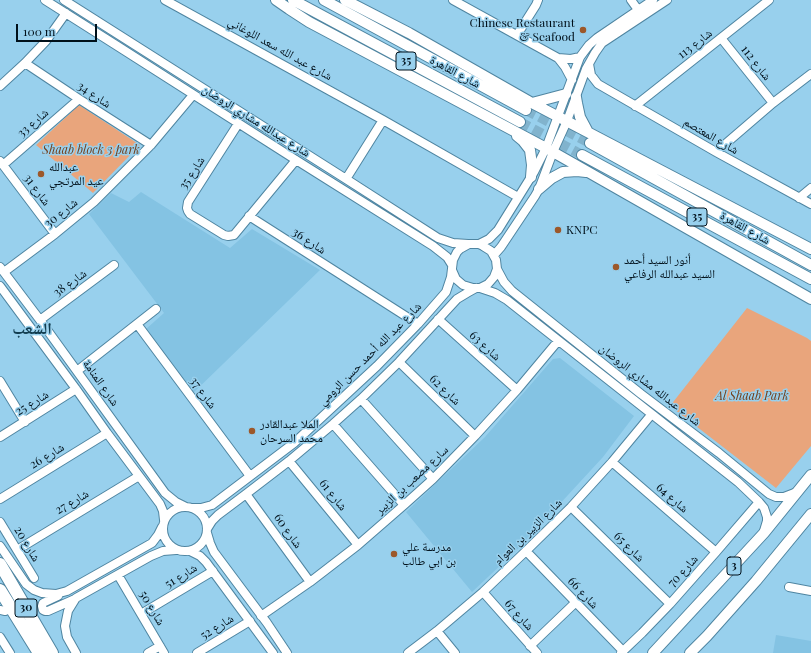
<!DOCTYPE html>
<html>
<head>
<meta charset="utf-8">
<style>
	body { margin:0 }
	#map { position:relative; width:811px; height:653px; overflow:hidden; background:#98d0ed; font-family:"Playfair Display",serif }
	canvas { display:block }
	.scale { position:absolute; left:16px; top:24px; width:81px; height:18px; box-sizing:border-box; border:2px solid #00101a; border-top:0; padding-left:5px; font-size:12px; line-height:14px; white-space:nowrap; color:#00101a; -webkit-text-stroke:3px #98d0ed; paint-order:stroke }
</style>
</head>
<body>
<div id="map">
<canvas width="811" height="653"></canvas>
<div class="scale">100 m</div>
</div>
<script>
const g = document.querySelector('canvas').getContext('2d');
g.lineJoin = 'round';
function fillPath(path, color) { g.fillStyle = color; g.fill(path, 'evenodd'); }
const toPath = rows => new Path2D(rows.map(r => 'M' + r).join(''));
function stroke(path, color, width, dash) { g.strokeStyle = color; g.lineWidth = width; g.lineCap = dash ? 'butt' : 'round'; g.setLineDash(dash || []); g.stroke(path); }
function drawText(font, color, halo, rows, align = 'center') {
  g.font = font + ' "Playfair Display","Noto Naskh Arabic",serif'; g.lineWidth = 3; g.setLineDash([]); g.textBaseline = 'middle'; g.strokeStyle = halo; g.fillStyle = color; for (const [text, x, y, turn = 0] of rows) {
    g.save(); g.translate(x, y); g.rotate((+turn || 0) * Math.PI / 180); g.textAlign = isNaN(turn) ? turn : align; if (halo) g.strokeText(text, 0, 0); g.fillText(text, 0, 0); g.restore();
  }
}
fillPath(toPath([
	[141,192,230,248,252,229,320,270,190,396,145,334,146,329,164,313,89,214,111,193,129,202],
	[560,358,634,416,603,457,521,546,472,592,406,512,485,437,553,359],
	[776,635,811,641,811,653,773,653]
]), '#84c3e3');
fillPath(toPath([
	[79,105,140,145,93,193,36,145],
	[747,308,807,338,811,341,811,446,776,488,670,406]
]), '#e9a57c');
stroke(toPath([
	[526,110,590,143],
	[520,122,582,155]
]), '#81b3cd', 10, [10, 5]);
const minor = toPath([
	[45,0,119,47,296,160,433,246,447,257,452,265],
	[64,0,346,179,438,238,453,243,468,244],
	[165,0,383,120,518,197],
	[453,0,558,58,565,67,572,80],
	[631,0,641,14],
	[517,35,536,5,538,0],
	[721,38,773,103],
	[558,58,571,59,580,57],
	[25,63,79,99,151,145],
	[589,64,591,75,598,84,716,152,811,204],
	[0,86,25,63,46,41,66,13],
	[635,106,769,0],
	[238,124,188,202,187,208,188,211,190,214,224,235,228,236,234,235,296,160],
	[716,152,773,103,811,74],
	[0,161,55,234],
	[3,165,79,99],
	[346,179,383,120],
	[799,198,811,188],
	[249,216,418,324],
	[479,244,489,239,498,230,534,172,546,148,580,57,589,45,597,38,653,0],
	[494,255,501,247,535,196,539,189,553,152,567,121,586,69,595,53,602,43,667,0],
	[0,267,40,320,165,493,176,502,186,507],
	[497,269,504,282,512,291,641,394,719,453,769,494,776,497,784,497,797,492],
	[4,272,55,234,94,202,151,145,193,95],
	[0,286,76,389,107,433,160,504,163,511,164,520],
	[480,288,495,293,507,300,738,482,759,502,764,508,767,517,767,521,764,531],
	[438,319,517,390],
	[40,320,114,265],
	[137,324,250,476],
	[399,362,475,436],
	[77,371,156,309],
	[0,381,25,422],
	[361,399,433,479],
	[333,424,404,505],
	[0,437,76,389],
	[289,461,358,545],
	[612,462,716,552],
	[246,494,310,582],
	[0,499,107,433],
	'163 529a22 22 0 1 1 44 0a22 22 0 1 1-44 0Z',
	[571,507,670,604],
	[192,508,201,508,212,505,294,443,377,366,418,324,446,292,451,277,453,260,457,252,460,249,469,244,479,244,483,246,491,251,496,260,497,269,494,277,488,284,480,288,473,288,463,285,456,279,452,270],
	[0,522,34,578],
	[207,529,212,521,218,515,246,494,289,461,333,424,361,399,399,362,457,299,467,293,476,288],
	[207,533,210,543,214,552,267,623,287,653],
	[0,546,26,584,34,590,42,593,56,594,67,591,152,543,158,535,162,527],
	[17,550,139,476],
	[190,551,200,556,206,562,273,653],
	[526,551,623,651],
	[118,575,164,653],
	[789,587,811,591],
	[483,592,537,653],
	[58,596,43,603,42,606,43,610,45,611,48,611,75,599],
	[0,610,5,611],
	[141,614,213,571],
	[261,616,310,582,358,545,404,505,433,479,475,436,517,390,558,341],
	[437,631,455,653],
	[0,637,10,653],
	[530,646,576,602],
	[76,653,67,637,65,626,68,611,76,598,151,556,163,551,176,550],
	[148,653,160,646],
	[197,653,250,621],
	[408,653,437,631,483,592,526,551,571,507,612,462,651,415],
	[621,653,642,633,670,604,716,552,759,502]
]);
const major = toPath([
	[276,0,289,9,309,22,546,148,811,299],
	[293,0,520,122],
	[324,0,526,110],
	[345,0,409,33,532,103,811,249],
	[576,97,577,103,580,117,588,132],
	[532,103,566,94],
	[517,136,523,141,530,150,532,165,531,177],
	[590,143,811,265],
	[582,155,811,279],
	[539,189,552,178,563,172,577,171,586,172],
	[653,653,764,533,811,475],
	[690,653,707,636,756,581,811,514]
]);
const highway = toPath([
	[0,564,52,653],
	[0,590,39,653]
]);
stroke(minor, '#4f85a1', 10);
stroke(major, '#4f85a1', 12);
stroke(highway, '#4f85a1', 14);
stroke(minor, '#fff', 8);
stroke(major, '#fff', 10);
stroke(highway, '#fff', 12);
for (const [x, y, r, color] of [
	[583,30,4,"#9c582a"],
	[41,174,4,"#9c582a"],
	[558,230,4,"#9c582a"],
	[616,267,4,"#9c582a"],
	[252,431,4,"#9c582a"],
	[394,554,4,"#9c582a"]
]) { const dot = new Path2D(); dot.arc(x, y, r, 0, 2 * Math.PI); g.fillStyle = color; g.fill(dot); stroke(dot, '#98d0ed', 1.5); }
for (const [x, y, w] of [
	[406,61,20],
	[697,217,20],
	[734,566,14],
	[26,608,22]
]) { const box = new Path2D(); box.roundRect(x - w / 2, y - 9, w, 18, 3); g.fillStyle = '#98d0ed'; g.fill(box); stroke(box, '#00101a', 1); }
drawText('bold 11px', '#00101a', null, [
	["35",406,61],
	["35",697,217],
	["3",734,566],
	["30",26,608]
]);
drawText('12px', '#00101a', '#98d0ed', [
	["Chinese Restaurant",575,23,"right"],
	["& Seafood",575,37,"right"],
	["عبدالله",49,167],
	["عيد المرتجي",49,181],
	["KNPC",566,230],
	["أنور السيد أحمد",624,260],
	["السيد عبدالله الرفاعي",624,274],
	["الملا عبدالقادر",260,424],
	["محمد السرحان",260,438],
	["مدرسة علي",402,547],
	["بن ابي طالب",402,561]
], 'left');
drawText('12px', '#00101a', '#98d0ed', [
	["شارع 113",695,44,-38],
	["شارع عبد الله سعد اللوغاني",280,49,29],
	["شارع 112",756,63,52],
	["شارع القاهرة",455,72,28],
	["شارع 34",94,95,33],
	["شارع عبدالله مشاري الروضان",256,121,32],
	["شارع 33",33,123,-41],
	["شارع المعتصم",711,136,30],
	["شارع 35",192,173,-57],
	["شارع 31",37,190,53],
	["شارع 30",61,213,-39],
	["شارع القاهرة",745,228,29],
	["شارع 36",309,241,33],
	["شارع 38",70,283,-36],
	["شارع 63",485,346,42],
	["شارع عبد الله أحمد حسن الرومي",370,354,-45],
	["شارع المنامة",101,383,55],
	["شارع عبدالله مشاري الروضان",650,385,38],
	["شارع 62",445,390,44],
	["شارع 37",203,393,53],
	["شارع 25",32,403,-32],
	["شارع 26",47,456,-31],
	["سارع مصعب بن الزبير",412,480,-43],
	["شارع 61",333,495,51],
	["شارع 64",672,498,41],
	["شارع 27",72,502,-31],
	["شارع 60",288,531,54],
	["شارع الزبير بن العوام",528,532,-44],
	["شارع 20",27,544,59],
	["شارع 65",629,547,44],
	["شارع 70",683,571,-48],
	["شارع 51",181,576,-32],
	["شارع 66",583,593,46],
	["شارع 50",152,608,59],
	["شارع 67",519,615,48],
	["شارع 52",217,627,-32]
]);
drawText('italic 12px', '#733d18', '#98d0ed', [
	["Shaab block 3 park",91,150],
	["Al Shaab Park",752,396]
]);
drawText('bold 16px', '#123d50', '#98d0ed', [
	["الشعب",32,329]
]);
</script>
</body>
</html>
